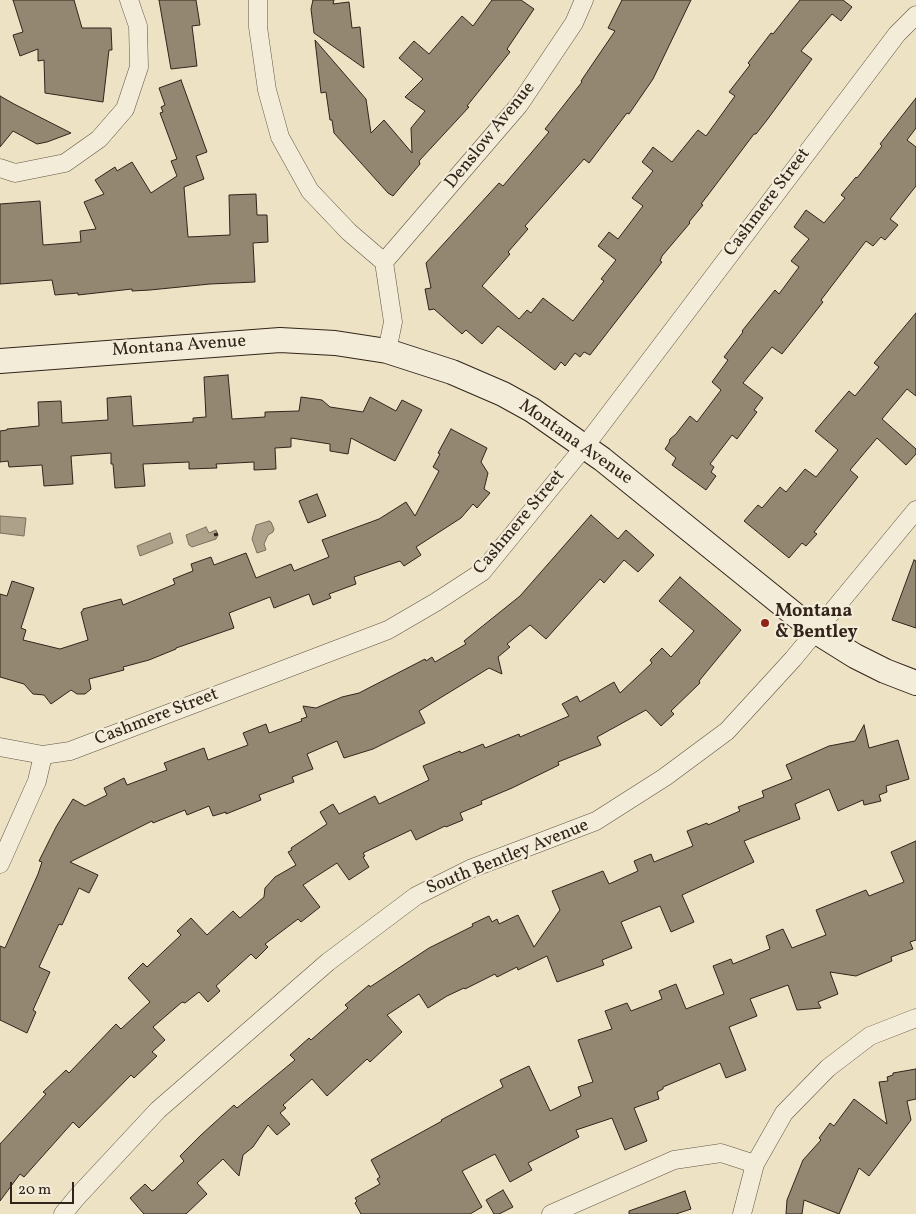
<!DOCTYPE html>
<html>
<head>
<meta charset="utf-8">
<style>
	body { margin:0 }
	#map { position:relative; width:916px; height:1214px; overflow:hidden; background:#ede2c3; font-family:Vollkorn,serif }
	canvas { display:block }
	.scale { position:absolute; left:10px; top:1182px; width:64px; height:22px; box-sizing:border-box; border:2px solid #32241b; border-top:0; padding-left:6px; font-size:15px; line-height:18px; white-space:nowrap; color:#32241b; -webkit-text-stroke:4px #f3ecd8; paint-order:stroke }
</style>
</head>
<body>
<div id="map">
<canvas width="916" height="1214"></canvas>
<div class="scale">20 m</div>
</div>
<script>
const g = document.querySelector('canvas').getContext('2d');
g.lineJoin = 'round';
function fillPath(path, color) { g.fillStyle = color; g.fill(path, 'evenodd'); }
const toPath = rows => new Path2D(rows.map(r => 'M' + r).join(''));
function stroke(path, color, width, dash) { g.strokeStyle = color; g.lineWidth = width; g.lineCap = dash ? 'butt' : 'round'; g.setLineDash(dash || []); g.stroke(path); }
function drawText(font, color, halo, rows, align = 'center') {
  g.font = font + ' Vollkorn,serif'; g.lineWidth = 4.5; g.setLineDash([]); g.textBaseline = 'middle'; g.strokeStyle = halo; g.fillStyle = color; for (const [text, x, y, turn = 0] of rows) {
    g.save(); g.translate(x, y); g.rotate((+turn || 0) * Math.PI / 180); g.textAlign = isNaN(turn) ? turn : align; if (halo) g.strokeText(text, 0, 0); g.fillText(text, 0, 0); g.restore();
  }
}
const water = toPath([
	[0,516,26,518,24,536,0,533,0,516],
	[269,521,271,522,274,529,273,532,268,535,264,544,266,550,257,553,252,539,256,525,269,521],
	[206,527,209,533,216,530,218,535,216,539,192,547,189,545,186,535,206,527],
	[170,533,173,543,140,556,137,546,170,533]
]);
fillPath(water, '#ada18a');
stroke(water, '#7c6f5e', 1);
const building = toPath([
	[13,0,74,0,82,28,111,28,112,50,109,50,103,102,45,93,44,60,38,61,38,49,20,56,13,35,23,32,13,0],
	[159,0,196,0,200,25,192,26,197,66,171,69,159,0],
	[313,0,334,0,333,4,349,2,352,28,360,27,364,68,314,33,311,9,313,0],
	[492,0,521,0,534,9,507,49,510,52,467,106,469,107,419,161,420,164,393,196,388,193,334,133,332,120,330,120,326,92,321,93,315,40,366,99,371,133,384,120,412,153,411,128,425,111,405,97,423,79,399,58,414,41,429,54,462,16,473,26,492,0],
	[622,0,691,0,653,79,629,114,627,113,589,163,584,159,525,226,528,229,508,252,510,254,482,286,519,319,527,310,531,313,543,298,573,321,604,281,601,279,616,260,598,246,609,232,618,239,643,206,632,198,653,171,642,162,653,147,672,162,698,130,706,136,735,96,729,92,750,65,748,63,771,33,773,34,800,0,843,0,852,7,841,21,832,14,801,51,812,59,767,120,756,134,754,134,708,195,701,204,703,205,689,222,690,223,662,256,660,261,662,262,590,355,584,352,580,357,575,353,565,366,561,362,555,370,498,326,482,344,466,330,462,334,434,309,429,310,425,289,431,288,426,263,499,183,503,186,549,132,545,129,582,82,581,81,615,31,608,28,622,0],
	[181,80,207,152,196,156,204,179,184,187,188,237,230,235,229,195,256,194,257,215,267,215,268,242,253,243,255,282,210,284,150,290,132,291,132,289,78,295,78,293,55,295,52,280,0,284,0,204,40,201,43,245,81,242,80,231,96,229,84,202,104,194,95,180,115,167,117,171,132,162,151,193,177,176,171,161,177,159,160,113,163,112,161,107,165,105,159,88,181,80],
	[0,96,14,104,71,133,47,142,37,144,13,131,0,147,0,96],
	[916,98,916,128,907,140,916,147,916,186,890,219,898,225,885,240,881,237,873,246,866,241,821,300,823,302,782,354,772,347,743,383,763,398,754,410,757,412,737,439,732,435,710,464,714,467,711,472,716,476,706,490,672,465,676,458,665,449,669,443,670,439,676,434,690,416,697,422,721,390,712,382,728,360,724,357,743,332,742,331,775,290,779,294,799,267,791,261,809,239,794,227,806,210,824,223,845,198,841,195,856,177,857,178,882,146,880,144,916,98],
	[916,313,916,396,907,389,882,419,916,449,916,454,906,465,877,438,850,470,858,477,814,532,817,534,806,546,802,543,789,558,744,521,758,505,762,508,780,487,786,492,805,469,816,477,838,450,815,431,849,391,855,396,879,367,874,363,916,313],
	[228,375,232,419,265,417,265,412,299,411,301,397,322,400,330,407,363,412,370,397,396,411,402,400,422,410,395,461,351,438,348,454,330,451,330,444,291,438,291,447,275,448,276,469,254,470,254,462,216,464,217,468,189,469,189,462,143,464,145,486,115,488,113,464,111,464,111,453,71,456,73,484,44,486,42,465,9,467,8,461,0,462,0,431,7,430,7,429,39,426,38,402,61,401,62,423,108,420,107,398,131,396,133,426,193,422,193,418,206,417,204,377,228,375],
	[451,429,487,448,481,462,488,473,484,489,490,493,477,508,473,504,461,518,416,547,421,555,404,566,400,561,354,577,356,584,329,594,331,598,313,605,309,594,274,608,270,597,229,613,234,628,176,648,176,649,149,660,123,667,124,670,89,679,91,689,85,694,77,694,71,690,51,704,44,695,33,694,24,684,0,677,0,594,7,596,12,581,34,588,21,628,26,630,23,640,60,649,88,640,81,612,83,611,83,609,121,599,123,605,163,589,175,584,173,579,193,571,191,564,211,557,214,565,246,553,256,578,291,564,294,571,329,557,322,540,379,519,406,502,415,516,439,471,433,467,440,454,438,453,451,429],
	[317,494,326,516,308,523,299,501,317,494],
	[591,515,618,539,626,530,654,555,638,572,624,560,604,583,600,579,546,639,530,625,507,644,510,647,498,657,502,674,489,668,419,711,425,723,373,749,344,758,337,741,307,754,313,769,292,777,294,782,259,795,261,800,226,814,226,812,213,816,209,806,187,815,185,810,153,823,152,821,70,862,98,875,89,893,79,888,62,925,59,924,39,967,50,972,33,1010,36,1012,27,1033,0,1020,0,946,5,948,38,874,42,862,39,861,56,827,73,799,85,806,107,795,104,788,124,778,127,785,167,770,164,763,204,748,208,760,248,745,243,733,266,724,269,733,302,721,301,719,307,717,303,706,316,708,342,697,359,693,425,659,426,661,432,657,435,662,466,644,464,641,520,596,591,515],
	[914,560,916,561,916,628,892,620,914,560],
	[680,577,741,630,699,681,700,683,671,711,674,714,661,726,646,710,597,737,601,745,558,762,559,765,512,788,481,801,482,804,460,813,463,820,446,827,445,826,416,840,411,830,363,853,365,856,363,857,369,867,349,880,337,863,303,885,320,907,301,922,298,919,265,944,268,947,256,959,251,954,216,986,220,991,208,1002,199,992,185,1003,182,1002,153,1027,165,1040,152,1052,157,1056,134,1078,131,1075,79,1128,73,1122,24,1177,20,1174,0,1201,0,1144,46,1094,43,1092,66,1070,69,1073,116,1024,121,1029,150,1002,128,978,143,963,147,967,181,935,177,931,191,918,207,935,233,911,240,918,264,897,265,888,275,877,296,865,288,852,292,850,291,848,327,824,320,812,333,804,339,814,375,796,379,804,429,780,423,766,460,751,461,753,483,744,485,748,519,734,520,737,569,716,562,704,577,696,580,702,614,682,620,693,652,663,650,660,662,648,671,657,694,631,659,601,680,577],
	[864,725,869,748,898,740,909,779,886,786,887,792,879,795,881,801,864,805,863,800,838,811,829,789,795,804,800,819,744,841,754,862,682,895,694,922,671,932,660,906,621,922,632,948,602,960,604,965,557,982,547,956,518,970,517,967,497,977,495,974,465,989,464,988,447,996,428,1008,419,994,387,1015,402,1032,370,1062,367,1059,327,1096,312,1079,283,1105,286,1108,280,1113,290,1124,277,1135,268,1125,253,1147,243,1155,239,1176,223,1159,197,1183,207,1194,186,1214,144,1214,130,1198,145,1184,152,1191,154,1190,184,1161,180,1156,201,1135,234,1105,237,1108,295,1060,290,1055,309,1038,311,1040,335,1019,348,1008,345,1005,369,985,370,987,429,948,473,926,472,924,489,916,492,922,497,919,499,924,518,915,534,947,560,910,552,891,603,871,609,884,638,871,634,861,651,854,654,862,693,846,687,831,707,823,708,825,740,811,738,807,764,797,762,791,792,779,786,765,829,746,855,741,864,725],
	[916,841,916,940,910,942,913,949,891,957,892,961,856,976,830,972,838,994,818,1002,821,1008,797,1010,788,985,750,999,757,1016,729,1027,746,1070,726,1078,720,1063,663,1087,663,1089,657,1092,659,1099,634,1108,647,1141,625,1150,612,1118,576,1130,579,1137,528,1163,532,1170,510,1182,495,1154,462,1171,482,1207,470,1214,361,1214,355,1203,357,1201,355,1198,380,1184,377,1179,380,1177,371,1160,442,1121,441,1120,503,1087,500,1080,529,1066,550,1111,581,1096,578,1087,593,1082,578,1040,612,1029,605,1011,627,1003,631,1011,662,999,659,991,676,984,686,1009,724,994,713,966,731,959,733,964,770,949,766,936,783,929,792,948,826,935,816,910,866,890,869,896,904,882,891,852,916,841],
	[916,1069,916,1099,907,1101,911,1120,869,1176,859,1168,839,1214,804,1200,802,1214,786,1214,787,1200,803,1160,821,1140,819,1138,830,1123,834,1126,854,1099,887,1124,879,1082,888,1081,887,1077,893,1075,893,1073,916,1069],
	[503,1190,513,1207,499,1214,494,1214,486,1200,503,1190],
	[685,1191,691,1209,676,1214,629,1214,629,1211,685,1191]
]);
fillPath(building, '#938772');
stroke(building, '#32241b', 1);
const street = toPath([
	[258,0,258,27,267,90,280,137,310,191,349,232,384,262,393,322,387,351],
	[0,168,15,173,65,163,99,139,125,109,139,67,138,26,129,0],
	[384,262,519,105,574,23,584,0],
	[0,747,43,755,70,751,388,630,436,602,482,572,585,446,897,34,916,15],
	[0,864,37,781,43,755],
	[63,1214,77,1197,158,1110,328,962,416,896,470,869,596,821,665,777,727,731,793,659,916,510],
	[551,1214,674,1160,721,1153,755,1164],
	[742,1214,755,1164,784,1113,828,1068,870,1036,916,1018]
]);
const secondary = toPath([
	[0,361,280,340,335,343,387,351,452,372,503,394,532,410,602,459,815,631,855,656,885,671,916,683]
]);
stroke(street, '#615445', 19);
stroke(secondary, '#32241b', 26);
stroke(toPath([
	[214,535,218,534]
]), '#32241b', 3, [4, 2.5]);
stroke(street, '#f3ecd8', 18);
stroke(secondary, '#f3ecd8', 24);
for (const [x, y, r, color] of [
	[765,623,5,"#8f2418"]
]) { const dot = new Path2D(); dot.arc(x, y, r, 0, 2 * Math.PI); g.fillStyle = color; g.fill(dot); stroke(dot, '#f3ecd8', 2); }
drawText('18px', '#32241b', '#f3ecd8', [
	["Denslow Avenue",491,136,-51],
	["Cashmere Street",768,203,-53],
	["Montana Avenue",179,347,-4],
	["Montana Avenue",575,443,35],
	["Cashmere Street",520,523,-50],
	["Cashmere Street",157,718,-21],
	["South Bentley Avenue",508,858,-22]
]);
drawText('bold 18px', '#32241b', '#f3ecd8', [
	["Montana",775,613],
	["& Bentley",775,634]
], 'left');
</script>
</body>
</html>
